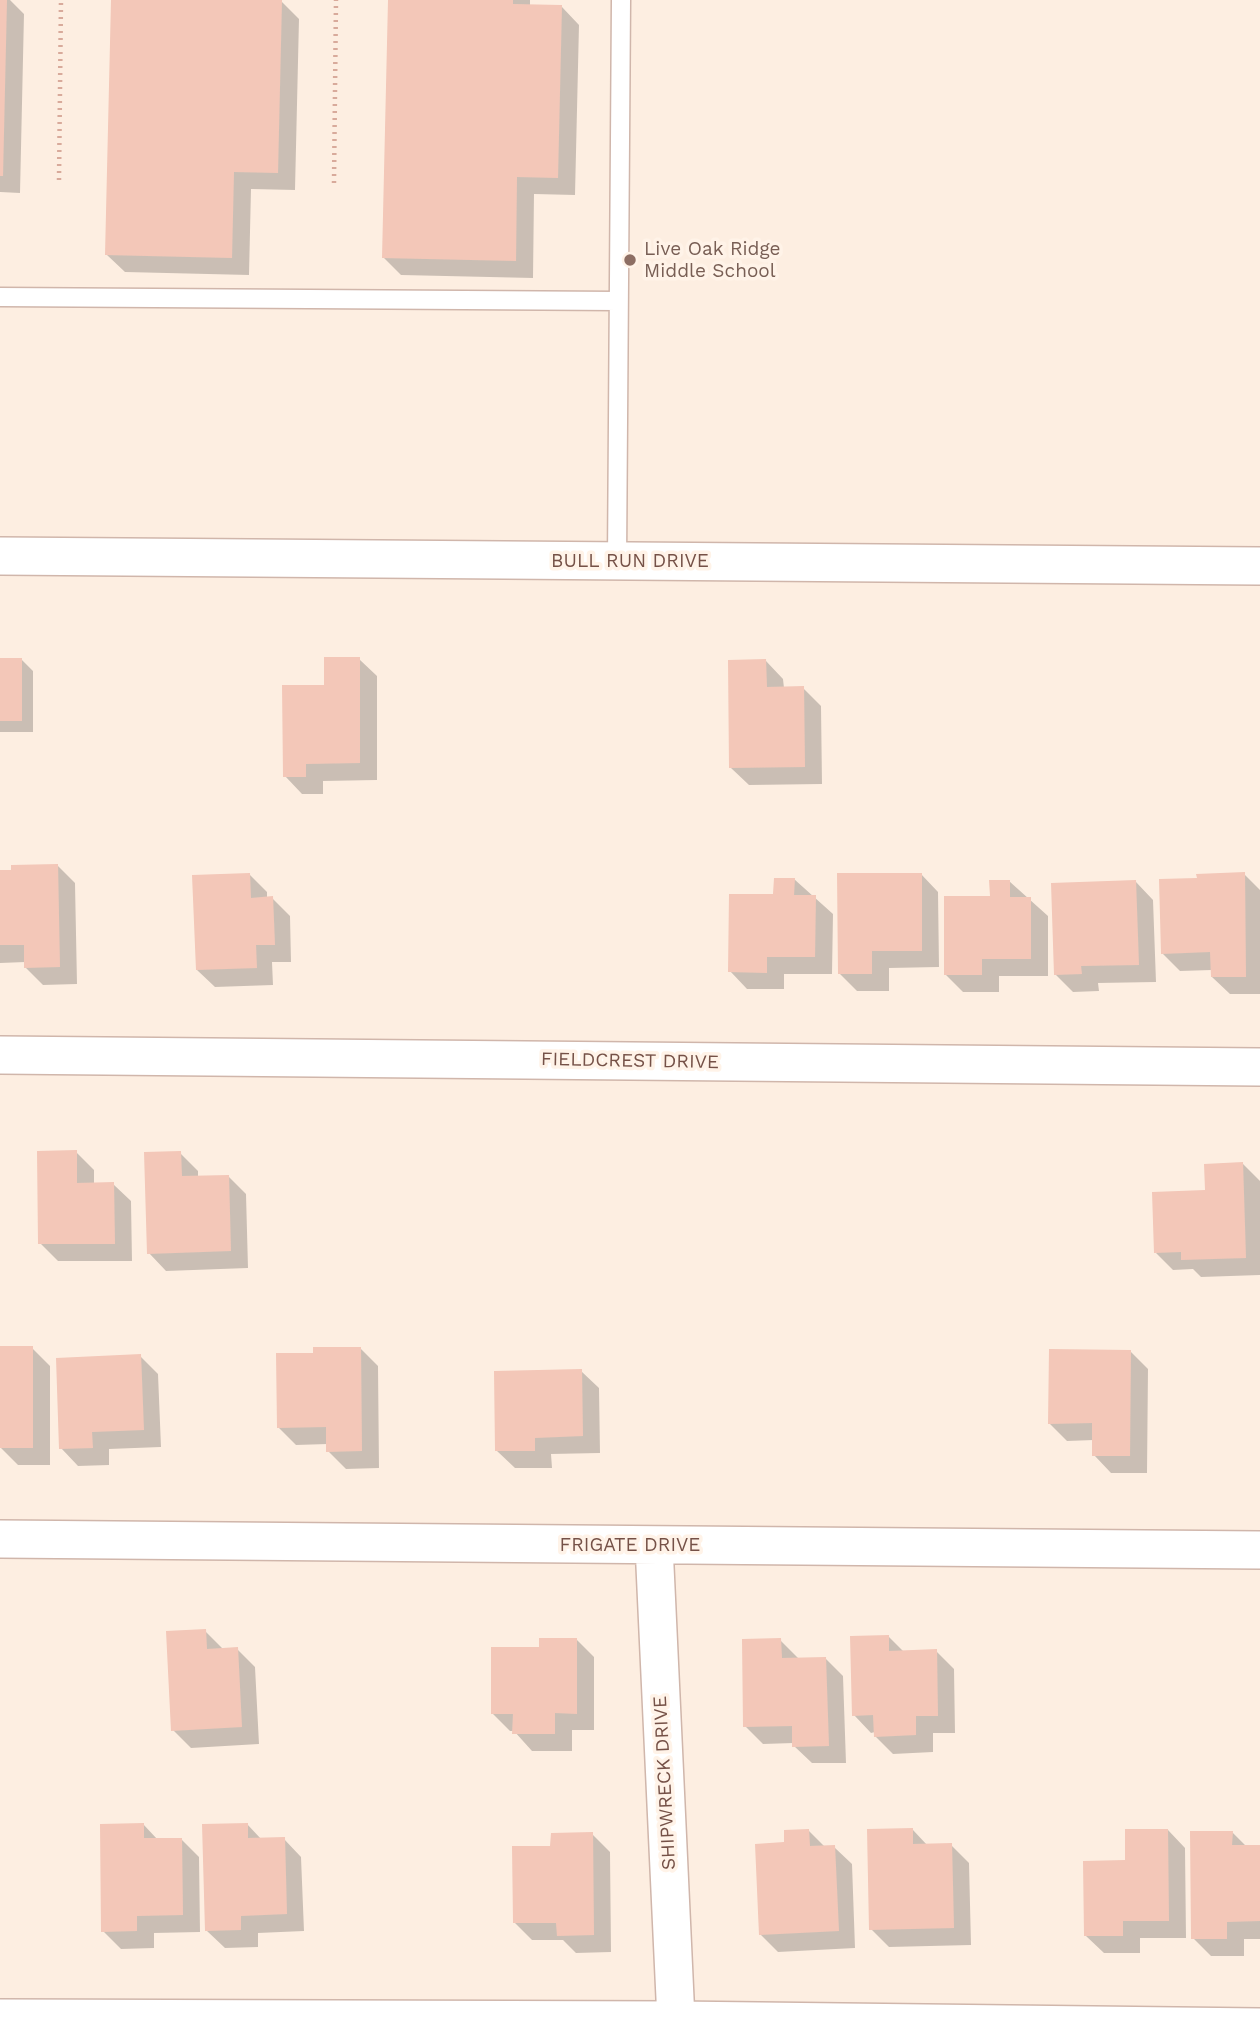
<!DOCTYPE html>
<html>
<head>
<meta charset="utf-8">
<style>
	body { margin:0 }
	canvas { display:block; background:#fdeee1 }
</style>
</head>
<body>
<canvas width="1260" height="2030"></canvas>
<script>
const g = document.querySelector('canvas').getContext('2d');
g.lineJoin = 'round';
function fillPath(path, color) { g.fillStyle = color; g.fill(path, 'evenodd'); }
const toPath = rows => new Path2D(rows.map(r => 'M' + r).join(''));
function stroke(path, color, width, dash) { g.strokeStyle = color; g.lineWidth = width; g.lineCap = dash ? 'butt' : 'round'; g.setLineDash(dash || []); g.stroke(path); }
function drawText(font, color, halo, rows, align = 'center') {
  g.font = font + ' "Work Sans",sans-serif'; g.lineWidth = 7; g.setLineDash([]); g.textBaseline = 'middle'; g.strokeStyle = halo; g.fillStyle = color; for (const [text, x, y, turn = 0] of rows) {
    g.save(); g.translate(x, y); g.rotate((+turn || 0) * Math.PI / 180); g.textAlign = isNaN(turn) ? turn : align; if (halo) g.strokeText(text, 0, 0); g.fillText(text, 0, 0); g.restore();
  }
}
fillPath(toPath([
	[0,0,10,0,24,14,20,193,0,192],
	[113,0,281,1,299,19,295,190,251,189,249,275,125,272,107,255],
	[389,0,530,0,530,7,562,7,579,25,575,195,534,194,533,278,401,275,384,258],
	[0,659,21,659,33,671,33,732,0,732],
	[359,659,377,676,377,780,323,781,323,794,302,794,285,776,326,687],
	[766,661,783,679,784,688,803,688,821,706,822,784,749,785,731,768],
	[58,866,75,883,77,984,43,985,26,968,26,962,0,963,0,872],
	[249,874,267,892,267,899,272,898,290,916,291,962,272,962,273,985,215,987,197,970],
	[921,874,938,892,939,967,889,968,889,991,857,991,839,973],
	[1244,874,1260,890,1260,994,1230,994,1212,977,1212,970,1180,971,1162,953],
	[794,879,833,914,832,974,784,974,784,989,747,989,730,971,775,896],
	[1009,881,1048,916,1048,976,999,976,999,992,963,992,946,975,991,897],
	[1136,882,1153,900,1156,982,1098,983,1099,991,1073,992,1055,974],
	[76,1152,94,1170,94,1184,113,1184,131,1201,132,1261,58,1261,40,1243],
	[180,1153,198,1171,198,1177,228,1176,246,1194,248,1268,166,1271,149,1253],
	[1243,1164,1260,1181,1260,1275,1201,1277,1193,1269,1173,1270,1156,1253,1207,1192],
	[0,1348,32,1348,50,1366,50,1465,18,1465,0,1447],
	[360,1348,378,1366,379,1468,346,1469,328,1451,328,1444,296,1445,278,1427,315,1355],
	[1130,1351,1148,1369,1147,1473,1111,1473,1094,1455,1094,1440,1067,1441,1049,1423],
	[140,1356,158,1374,161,1447,109,1449,109,1465,78,1466,61,1448],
	[581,1371,599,1388,600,1453,551,1454,552,1468,515,1468,497,1451],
	[205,1631,223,1649,237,1649,255,1667,259,1744,191,1748,173,1730],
	[888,1636,904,1652,936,1651,954,1669,955,1733,933,1733,933,1752,893,1754,875,1736,875,1732,871,1733,854,1715],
	[577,1640,594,1657,594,1730,572,1730,572,1751,532,1751,514,1731,510,1731,493,1714,541,1649],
	[780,1640,798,1658,826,1659,843,1676,846,1763,812,1763,794,1746,794,1743,763,1744,745,1726],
	[143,1824,158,1840,181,1839,199,1857,200,1932,154,1933,154,1948,121,1949,103,1931],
	[247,1824,262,1840,284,1839,301,1857,304,1931,258,1933,258,1947,225,1948,207,1931],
	[913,1830,928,1846,951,1845,969,1863,971,1945,889,1947,871,1929],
	[1168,1830,1185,1848,1186,1938,1140,1938,1140,1953,1104,1953,1086,1936,1127,1862],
	[809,1831,825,1847,834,1847,852,1864,855,1948,778,1952,760,1934,786,1844],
	[1232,1832,1246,1846,1260,1846,1260,1939,1244,1939,1244,1956,1211,1956,1193,1938],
	[592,1834,610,1852,611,1952,576,1953,563,1940,532,1940,514,1922,552,1848]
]), '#0003');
fillPath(toPath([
	[0,0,7,0,3,176,0,176],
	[111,0,282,0,278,173,234,172,232,258,105,255],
	[388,0,513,0,513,4,562,5,558,178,517,177,516,261,382,258],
	[324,657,360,657,360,763,306,764,306,777,283,777,282,685,324,685],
	[0,658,22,658,22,721,0,721],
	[766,659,767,687,804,686,805,767,729,768,728,660],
	[58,864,60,967,24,968,24,945,0,945,0,870,11,870,11,865],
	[1245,872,1246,977,1211,977,1210,952,1161,954,1159,879,1197,878,1196,874],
	[250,873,251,898,273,896,275,945,256,945,257,968,196,970,192,875],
	[837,873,922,873,922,951,872,951,872,974,838,974],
	[774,878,795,878,794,895,816,895,815,957,767,957,767,973,728,972,729,894,773,894],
	[989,880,1010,880,1010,897,1031,897,1031,959,982,959,982,975,944,975,944,896,990,896],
	[1136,880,1139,965,1081,966,1082,974,1054,975,1051,883],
	[77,1150,77,1183,114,1182,115,1244,38,1244,37,1151],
	[181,1151,182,1176,229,1175,231,1251,147,1254,144,1152],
	[1243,1162,1246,1258,1181,1260,1181,1252,1154,1253,1152,1192,1205,1190,1204,1164],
	[0,1346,33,1346,33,1448,0,1448],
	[313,1347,361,1347,362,1451,326,1452,326,1427,277,1428,276,1353,313,1353],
	[1049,1349,1131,1350,1130,1456,1092,1456,1092,1423,1048,1424],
	[141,1354,144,1430,92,1432,93,1448,59,1449,56,1358],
	[582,1369,583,1436,535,1438,535,1451,495,1451,494,1371],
	[206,1629,207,1649,238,1647,242,1727,171,1731,166,1631],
	[889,1635,889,1651,937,1649,938,1716,916,1716,916,1735,874,1737,873,1715,852,1716,850,1636],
	[539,1638,577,1638,577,1714,555,1713,555,1734,512,1734,513,1714,491,1714,491,1647,539,1647],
	[781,1638,782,1658,826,1657,829,1746,792,1747,792,1726,743,1727,742,1639],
	[144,1823,144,1838,182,1838,183,1915,137,1916,137,1931,101,1932,100,1824],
	[248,1823,248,1838,285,1837,287,1914,241,1916,241,1930,205,1931,202,1824],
	[913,1828,913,1844,952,1843,954,1928,869,1930,867,1829],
	[809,1829,810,1846,835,1845,839,1931,759,1935,755,1844,784,1842,784,1830],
	[1125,1829,1168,1829,1169,1921,1123,1921,1123,1936,1084,1936,1083,1861,1125,1860],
	[1190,1831,1233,1831,1232,1845,1260,1845,1260,1921,1227,1922,1227,1939,1191,1939],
	[593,1832,594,1935,557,1936,556,1923,513,1923,512,1846,550,1846,551,1833]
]), '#f3c7b8');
const lane = toPath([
	[0,297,618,301],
	[617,561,621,0]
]);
const street = toPath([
	[0,556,1260,566],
	[0,1055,1260,1067],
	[0,1539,1260,1550],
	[654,1545,676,2020],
	[0,2018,676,2020,1260,2027]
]);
stroke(lane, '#d0b6ab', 21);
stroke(street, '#d0b6ab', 40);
stroke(toPath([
	[59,180,61,0],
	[334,183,336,0]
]), '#d8aa9b', 4.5, [2, 5]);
stroke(lane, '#fff', 18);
stroke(street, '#fff', 37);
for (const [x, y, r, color] of [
	[630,260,7,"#8d6e63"]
]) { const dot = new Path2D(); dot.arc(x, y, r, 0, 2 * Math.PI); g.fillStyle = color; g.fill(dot); stroke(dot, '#fff3e8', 2.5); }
drawText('19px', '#785e54', '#fff3e8', [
	["Live Oak Ridge",644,249],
	["Middle School",644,271]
], 'left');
drawText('19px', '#755147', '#fff3e8', [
	["BULL RUN DRIVE",630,561],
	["FIELDCREST DRIVE",630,1061,1],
	["FRIGATE DRIVE",630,1545],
	["SHIPWRECK DRIVE",665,1783,-93]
]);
</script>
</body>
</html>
